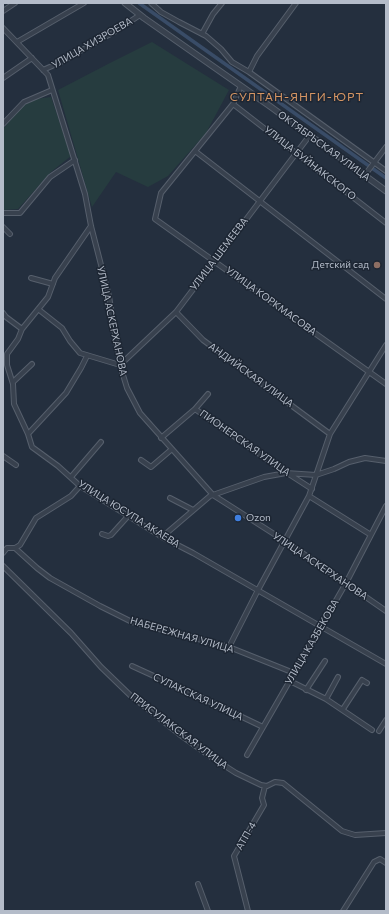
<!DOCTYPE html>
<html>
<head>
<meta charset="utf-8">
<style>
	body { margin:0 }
	#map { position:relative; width:389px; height:914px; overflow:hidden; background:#242f3e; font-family:Commissioner,sans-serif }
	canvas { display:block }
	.frame { position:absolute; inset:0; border:4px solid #b4bcc9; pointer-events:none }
</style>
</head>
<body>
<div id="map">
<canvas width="389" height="914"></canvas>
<div class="frame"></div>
</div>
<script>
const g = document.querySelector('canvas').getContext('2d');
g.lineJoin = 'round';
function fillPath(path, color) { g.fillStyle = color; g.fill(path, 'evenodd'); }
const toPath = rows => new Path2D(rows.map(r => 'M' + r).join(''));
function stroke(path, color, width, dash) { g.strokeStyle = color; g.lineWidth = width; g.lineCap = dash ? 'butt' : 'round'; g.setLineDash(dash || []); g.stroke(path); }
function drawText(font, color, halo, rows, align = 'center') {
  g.font = font + ' Commissioner,sans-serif'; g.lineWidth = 3; g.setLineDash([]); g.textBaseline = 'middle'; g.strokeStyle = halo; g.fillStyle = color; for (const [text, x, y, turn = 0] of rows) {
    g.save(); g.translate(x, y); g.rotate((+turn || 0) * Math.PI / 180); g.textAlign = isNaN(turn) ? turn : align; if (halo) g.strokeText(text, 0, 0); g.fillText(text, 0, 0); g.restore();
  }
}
fillPath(toPath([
	[152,42,229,90,206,133,168,176,148,187,116,172,92,207,58,90,108,64],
	[51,97,71,156,51,172,18,209,3,210,3,129,27,100]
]), '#263c3f');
stroke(toPath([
	[139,3,386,178]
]), '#394c67', 3.5);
const minor = toPath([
	[151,3,161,12,179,22,206,36,221,49,232,62,249,72,386,171],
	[3,11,15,3],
	[3,28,48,75,85,194,91,226,109,296,120,365,127,388,140,413,213,495,285,541,386,611],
	[202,34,213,14,222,3],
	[17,42,84,3],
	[43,70,61,62,114,32,140,15],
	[249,72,257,56,296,3],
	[3,78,32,58],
	[241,86,233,104,161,193,155,219,386,384],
	[233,104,386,223],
	[3,124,24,102,52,90],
	[195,151,386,299],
	[364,176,386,147],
	[3,213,20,213,50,177,75,160],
	[91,226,55,278,48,297,22,329,18,339,7,354,7,365,13,384,14,404,28,434,32,447,58,466,80,486,162,537,193,553,386,664],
	[3,227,10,234],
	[31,278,53,284],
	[38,309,62,328,70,341,80,353,120,365,176,312,310,135],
	[176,312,203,340,330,434],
	[3,313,6,317,22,329],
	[13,382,32,364],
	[195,409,208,394],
	[28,434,66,393,81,368,87,356],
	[161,438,195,409,278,467,312,489],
	[3,456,16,465],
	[141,460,151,467,172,449],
	[71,477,101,442],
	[309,496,371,535],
	[170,498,193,510],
	[102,534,108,536,111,535,129,515],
	[162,537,210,496,264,477,286,473,316,475,334,469,349,462,365,458,386,461],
	[15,548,37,568,50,578,100,606,132,622,229,647,294,673],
	[3,553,7,548,15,548,20,545,36,518,71,496,80,486],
	[3,566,71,633,101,667,131,696,179,734,211,757,236,773,261,785,267,786,275,782,283,783,342,831,355,835,386,833],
	[229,647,258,590,309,496,330,434,386,345],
	[132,666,215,704,263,727],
	[290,681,326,699,372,730],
	[306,690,325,661],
	[326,699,338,677],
	[343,709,362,680,367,683],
	[379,731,386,720],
	[247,755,346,583,386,506],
	[198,884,208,911],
	[248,911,234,856,264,805,262,798,265,786],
	[343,911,374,862,380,859,386,863]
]);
const tertiary = toPath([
	[125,3,144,18,271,107,386,191]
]);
stroke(minor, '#565f6c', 6);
stroke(tertiary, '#565f6c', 7);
stroke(minor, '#38414e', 4);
stroke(tertiary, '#38414e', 5);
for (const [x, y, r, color] of [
	[377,265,4,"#8d6e63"],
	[238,518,4,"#3f7fe0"]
]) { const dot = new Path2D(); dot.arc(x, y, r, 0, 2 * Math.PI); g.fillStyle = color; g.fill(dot); stroke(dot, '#1d2633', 1.5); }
drawText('10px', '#b4bcc9', '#1d2633', [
	["УЛИЦА ХИЗРОЕВА",92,43,-30],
	["ОКТЯБРЬСКАЯ УЛИЦА",324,146,36],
	["УЛИЦА БУЙНАКСКОГО",310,163,38],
	["УЛИЦА ШЕМЕЕВА",219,254,-53],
	["УЛИЦА КОРКМАСОВА",271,301,36],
	["УЛИЦА АСКЕРХАНОВА",112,321,78],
	["АНДИЙСКАЯ УЛИЦА",251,375,36],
	["ПИОНЕРСКАЯ УЛИЦА",245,443,35],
	["УЛИЦА ЮСУПА АКАЕВА",129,514,32],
	["УЛИЦА АСКЕРХАНОВА",320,566,34],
	["НАБЕРЕЖНАЯ УЛИЦА",182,635,16],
	["УЛИЦА КАЗБЕКОВА",312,642,-60],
	["СУЛАКСКАЯ УЛИЦА",198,697,25],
	["ПРИСУЛАКСКАЯ УЛИЦА",179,731,37],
	["АТП-4",246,836,-60]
]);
drawText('10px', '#b4bcc9', '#1d2633', [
	["Детский сад",369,265],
	["Ozon",246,518,"left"]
], 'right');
g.letterSpacing = '1px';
drawText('12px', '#d59563', '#1d2633', [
	["СУЛТАН-ЯНГИ-ЮРТ",297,97]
]);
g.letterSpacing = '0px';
</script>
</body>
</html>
